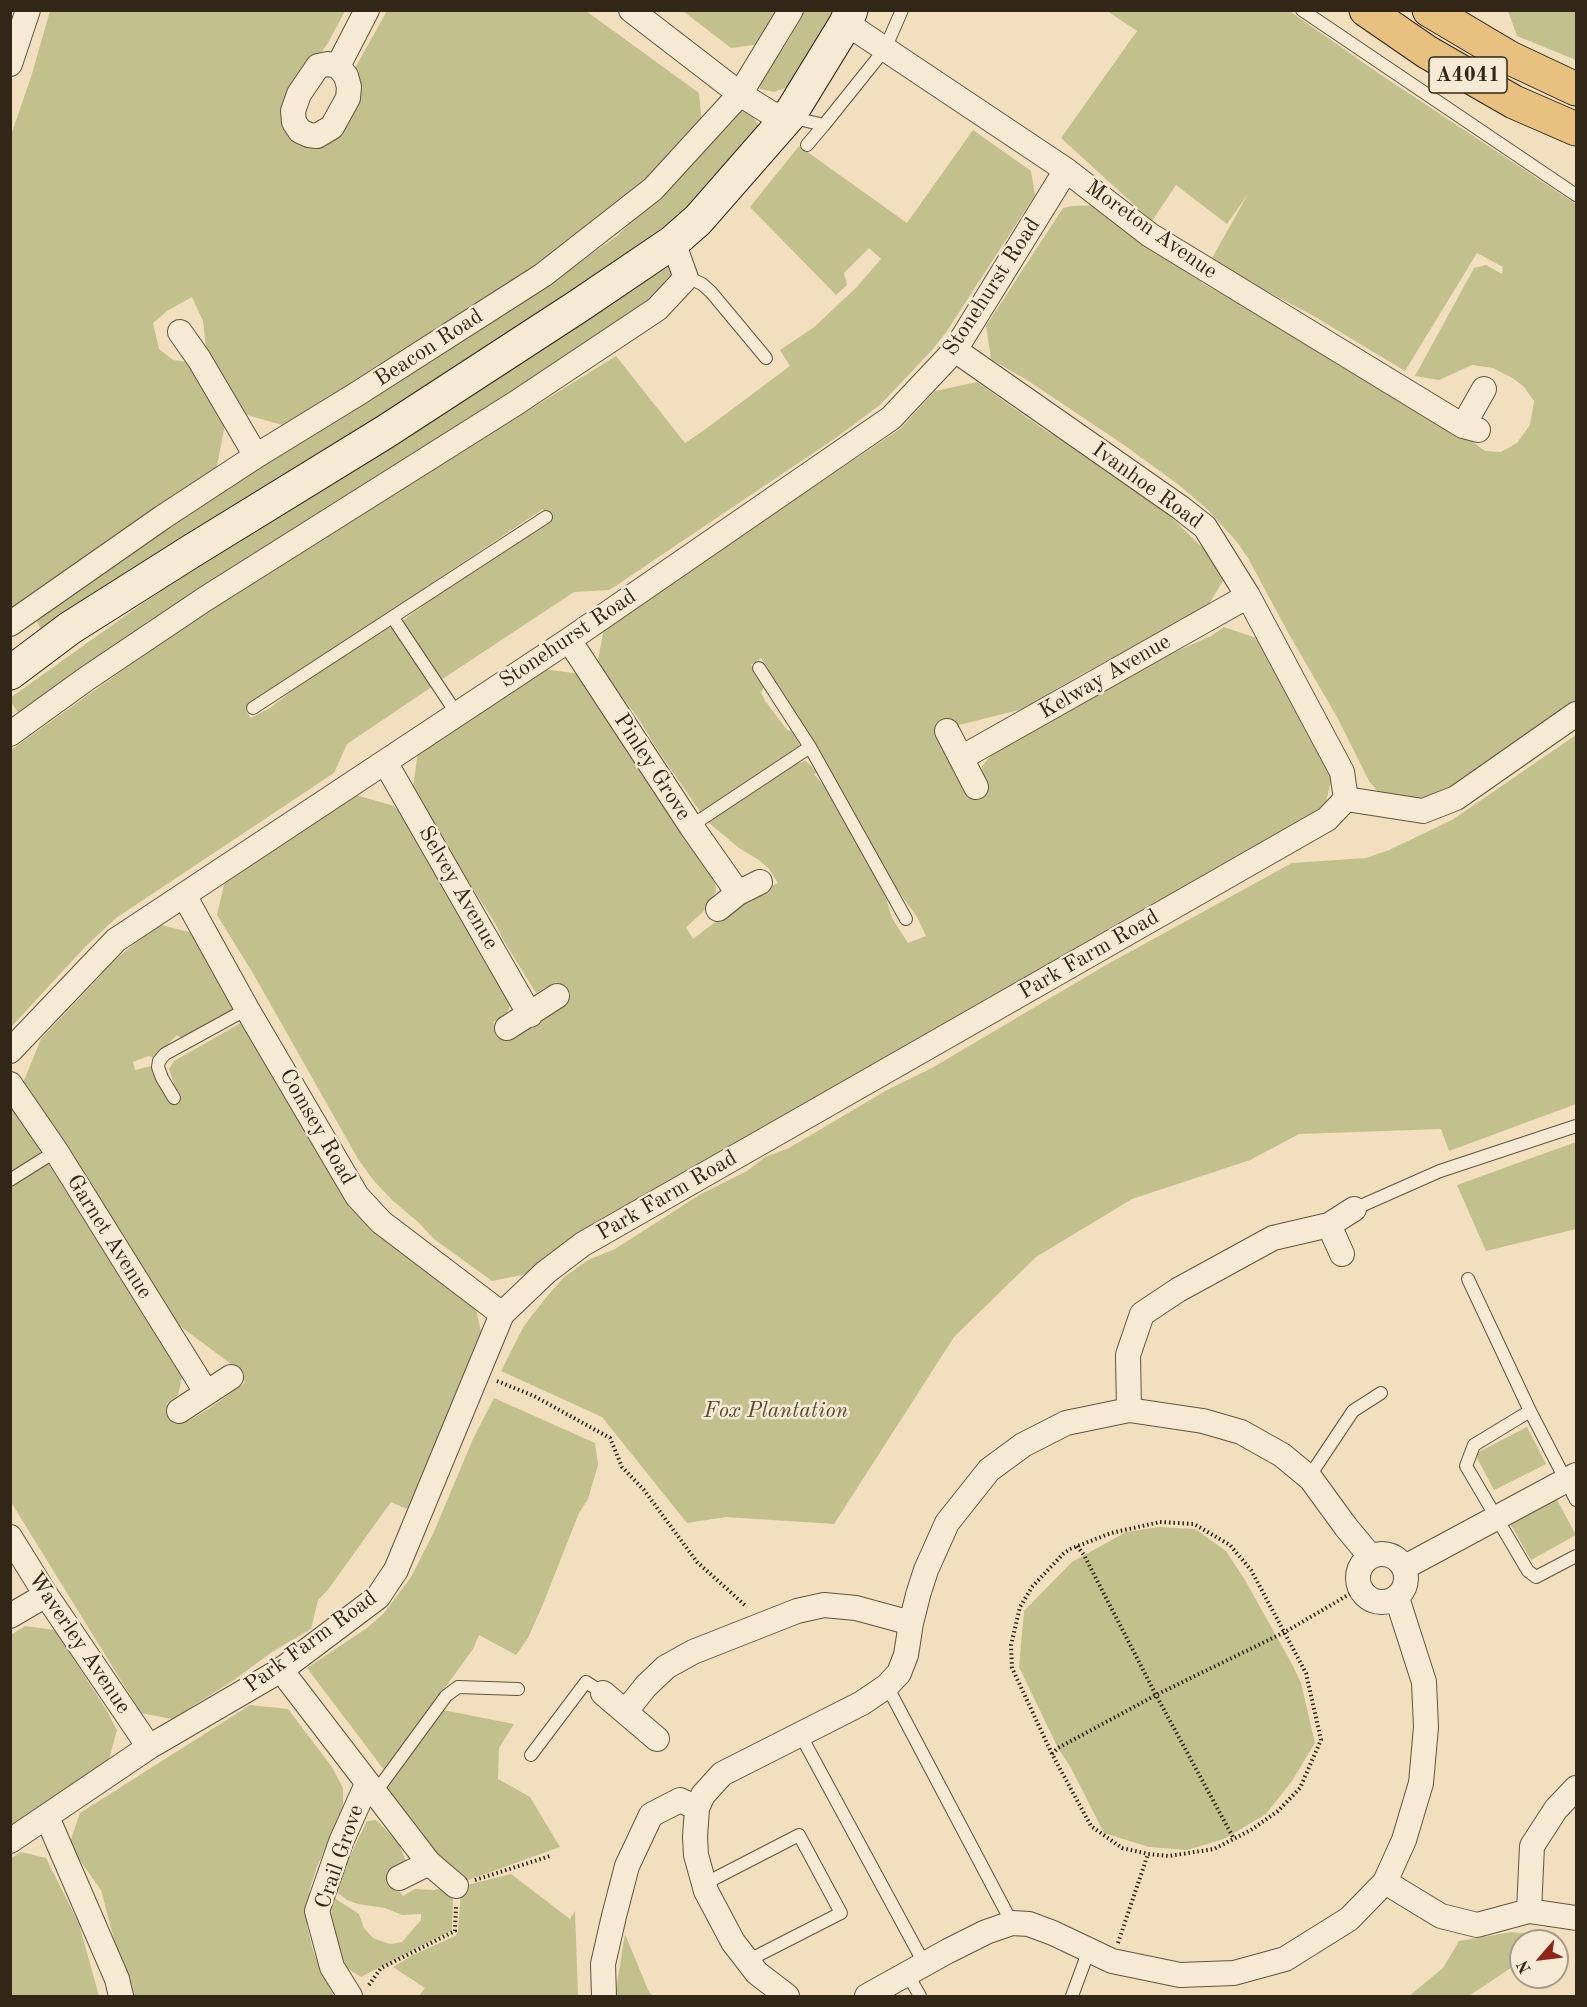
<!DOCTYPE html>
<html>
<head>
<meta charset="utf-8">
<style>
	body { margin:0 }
	#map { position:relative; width:1587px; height:2007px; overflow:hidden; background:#f1dfbe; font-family:"Old Standard TT",serif }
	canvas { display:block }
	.frame { position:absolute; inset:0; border:12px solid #322616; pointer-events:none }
	.north { position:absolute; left:1509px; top:1929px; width:60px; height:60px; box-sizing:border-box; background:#f6ead5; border:2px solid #a89c89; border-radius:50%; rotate:242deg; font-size:16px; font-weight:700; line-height:24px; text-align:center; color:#322616 }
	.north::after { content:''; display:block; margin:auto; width:21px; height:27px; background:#8f2418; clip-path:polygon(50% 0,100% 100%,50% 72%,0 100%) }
</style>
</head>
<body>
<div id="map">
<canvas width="1587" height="2007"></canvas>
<div class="frame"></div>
<div class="north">N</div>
</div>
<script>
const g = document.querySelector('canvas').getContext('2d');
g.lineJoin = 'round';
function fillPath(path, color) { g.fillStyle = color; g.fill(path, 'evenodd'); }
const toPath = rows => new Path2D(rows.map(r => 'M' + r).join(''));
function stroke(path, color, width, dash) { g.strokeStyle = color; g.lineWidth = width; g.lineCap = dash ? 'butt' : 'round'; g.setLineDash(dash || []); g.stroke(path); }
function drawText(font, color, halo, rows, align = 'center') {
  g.font = font + ' "Old Standard TT",serif'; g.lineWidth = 5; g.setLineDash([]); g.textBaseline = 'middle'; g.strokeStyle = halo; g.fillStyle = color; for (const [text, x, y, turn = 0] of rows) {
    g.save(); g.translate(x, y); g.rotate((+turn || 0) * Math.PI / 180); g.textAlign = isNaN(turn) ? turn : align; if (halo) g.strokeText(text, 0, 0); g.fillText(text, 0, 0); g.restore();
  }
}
fillPath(toPath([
	[50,11,345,11,329,41,295,93,311,142,357,78,355,68,387,11,586,11,699,93,702,124,654,175,580,239,289,427,237,412,207,357,203,321,192,297,167,311,153,323,159,349,173,360,188,362,225,424,216,471,11,612,11,135,31,77],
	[683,11,783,11,761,44,731,48],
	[805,11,839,11,794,85,774,92,760,89,759,83,788,41],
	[1107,11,1288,10,1381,75,1576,204,1576,705,1471,777,1425,801,1380,794,1369,781,1337,717,1290,636,1248,558,1237,542,1208,510,1179,485,1124,445,1030,382,991,359,986,326,1063,208,1072,206,1097,205,1204,284,1283,328,1470,440,1485,451,1501,452,1517,443,1530,425,1534,401,1524,387,1514,379,1493,368,1472,365,1439,380,1415,376,1474,268,1486,265,1502,274,1503,267,1477,253,1405,371,1312,315,1251,283,1212,258,1248,194,1227,224,1176,185,1152,221,1061,138,1137,31],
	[1508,11,1576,11,1576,60,1517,36],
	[741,111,750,113,758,124,759,136,700,207,48,640,34,617,158,531,559,277,617,236,694,161,732,116],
	[973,130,1031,171,1035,195,947,331,933,349,880,405,837,437,617,585,609,590,574,592,441,680,402,621,448,587,550,519,543,509,251,704,246,711,251,718,270,708,322,668,388,627,395,629,433,686,347,744,334,773,116,918,86,946,11,1027,11,750,158,645,273,569,616,356,685,443,703,431,790,366,780,350,813,328,856,288,881,259,869,248,844,273,847,285,836,295,750,207,799,146,907,223],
	[671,265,677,268,670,289,21,717,11,702,10,698,146,601,509,367],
	[977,382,1046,431,1067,442,1162,508,1212,557,1224,579,1206,609,1082,674,1023,709,943,729,935,735,952,765,983,779,982,766,995,751,1173,653,1211,636,1224,627,1259,639,1333,772,1324,811,695,1166,659,1188,600,1219,580,1232,527,1274,492,1281,434,1239,418,1222,392,1200,374,1181,358,1159,254,975,217,915,225,881,356,795,394,806,400,813,512,1002,506,1015,493,1022,500,1038,518,1032,563,988,556,982,536,993,504,941,495,923,412,794,418,752,544,669,580,674,715,881,716,891,703,912,686,927,693,939,727,913,762,891,778,883,769,869,759,860,739,848,708,822,791,765,806,761,817,772,814,774,828,791,882,885,892,918,908,943,926,936,917,917,892,882,858,820,761,658,751,665,764,687,761,692,765,701,788,731,791,730,800,746,798,752,703,816,659,752,638,718,611,682,598,660,604,628,900,429,935,391],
	[1576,735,1576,1104,1449,1151,1441,1129,1299,1134,1250,1160,1132,1199,1036,1257,954,1337,834,1524,726,1517,687,1523,602,1417,501,1371,524,1326,544,1300,563,1278,588,1260,615,1249,701,1194,747,1171,765,1157,789,1148,887,1090,932,1068,1106,965,1292,863,1366,858,1389,850,1452,820],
	[161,925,197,934,241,1012,185,1041,177,1035,154,1058,149,1056,133,1062,135,1070,151,1066,168,1087,174,1083,169,1069,174,1061,246,1020,311,1133,475,1304,483,1341,422,1483,407,1509,391,1502,327,1591,318,1600,311,1629,272,1652,234,1680,172,1719,141,1713,11,1502,11,1184,47,1161,182,1377,178,1395,166,1404,179,1423,188,1421,204,1412,245,1383,241,1375,231,1364,176,1323,23,1083,41,1039,116,959,150,931],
	[11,1107,13,1108,41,1152,11,1172],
	[1576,1142,1576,1229,1486,1251,1457,1185],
	[494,1398,595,1443,598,1465,588,1499,579,1513,543,1604,528,1638,516,1655,479,1635,473,1649,385,1771,307,1668,367,1628,384,1613,411,1577,433,1534,473,1439],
	[1527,1427,1546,1464,1494,1490,1475,1454],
	[1556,1498,1576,1535,1531,1560,1510,1523],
	[1159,1527,1195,1529,1226,1551,1245,1580,1293,1666,1301,1683,1315,1743,1292,1781,1266,1814,1224,1839,1187,1850,1149,1847,1104,1833,1071,1768,1058,1748,1019,1667,1024,1611,1072,1562,1126,1532],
	[25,1626,55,1630,107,1711,117,1730,108,1763,11,1825,11,1635],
	[250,1705,288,1709,332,1767,343,1788,343,1809,316,1869,310,1889,307,1908,307,1926,313,1950,321,1972,334,1996,129,1996,101,1890,69,1845,80,1813],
	[443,1710,514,1724,499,1748,498,1779,530,1797,560,1847,457,1884,386,1790],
	[376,1820,398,1842,406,1861,401,1877,394,1884,403,1896,415,1889,434,1890,444,1887,453,1895,452,1930,361,1977,347,1968,337,1951,330,1922,333,1897,359,1914,364,1928,373,1938,390,1944,402,1942,421,1920,421,1914,402,1915,385,1908,358,1904,347,1900,335,1891,337,1883,367,1821],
	[21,1852,46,1858,79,1924,99,1996,11,1996,11,1858],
	[511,1874,570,1919,575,1911,578,1996,419,1996,425,1988,393,1967,413,1955,455,1936,458,1932,461,1890,463,1886],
	[1512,1932,1546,1936,1542,1941,1521,1941,1521,1961,1469,1996,1409,1996,1443,1968,1459,1941],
	[625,1934,649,1992,653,1996,615,1996]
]), '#c2c08c');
const lane = toPath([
	[1302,10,1576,195],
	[790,117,824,125,885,49,902,10],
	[807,145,824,125],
	[685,276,702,284,711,292,766,358],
	[393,618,457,714],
	[759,668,810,747,906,919],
	[253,708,546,517],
	[691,826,810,747],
	[174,1098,162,1078,158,1067,159,1061,165,1054,247,1009],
	[10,1180,56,1151],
	[1354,1209,1440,1171,1576,1126],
	[1468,1279,1530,1411,1576,1500],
	[1530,1411,1474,1445,1466,1466,1528,1571,1536,1577,1576,1556],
	[1309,1477,1353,1411,1381,1393],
	[887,1686,1012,1923],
	[800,1734,925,1965],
	[531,1755,586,1682,603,1693],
	[375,1793,446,1696,458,1687,518,1689],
	[704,1884,799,1835,841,1913,747,1961],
	[908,1975,920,1996],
	[1072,1996,1089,1950]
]);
const street = toPath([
	[631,10,740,94,772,114,789,116],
	[846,23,1066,170,1150,235,1463,426,1478,430],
	[10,64,28,10],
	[328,64,338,66,346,76,349,87,348,98,332,127,317,136,309,135,300,131,294,122,293,111,299,94,318,66,328,64],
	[338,66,367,10],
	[180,332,199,359,256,456],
	[955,350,1181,508,1205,527,1248,596,1342,772,1346,799],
	[1463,426,1484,389],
	[10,624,163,517,256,456,357,394,543,275,653,189,740,94,791,10],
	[569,640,691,826,738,893],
	[947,731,976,787],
	[10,734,86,679,205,599,516,403,657,309,686,278,673,242],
	[961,758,1248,596],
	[385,762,530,1015],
	[1346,799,1423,811,1456,798,1576,714],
	[184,895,247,1009,357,1196,381,1222,502,1314],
	[718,909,738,893,760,882],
	[507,1028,557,996],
	[10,1051,116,940,569,640,891,418,955,350,1066,170],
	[10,1084,56,1151,206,1392],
	[1329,1225,1342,1254],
	[1129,1410,1128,1355,1142,1314,1178,1290,1273,1238,1329,1225,1354,1209],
	[179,1411,231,1377],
	[10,1537,46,1595,149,1747],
	'1358 1578a24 24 0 1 1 48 0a24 24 0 1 1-48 0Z',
	[1405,1567,1576,1475],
	[10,1616,46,1595],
	[281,1670,429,1863,456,1886],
	[603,1693,657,1739],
	[626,1711,646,1686,666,1667,693,1652,797,1611,824,1605,856,1608,911,1623],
	[47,1817,117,1979,121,1996],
	[10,1841,149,1747,281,1670,378,1597,396,1570,502,1314,546,1272,583,1244,1327,819,1346,799],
	[399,1878,429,1863],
	[1385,1882,1441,1916,1477,1925,1529,1911,1576,1918],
	[1529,1911,1532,1846,1556,1809,1576,1788],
	[350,1996,332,1967,317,1911,341,1842,367,1784],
	[604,1996,603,1964,614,1916,627,1866,651,1815,680,1800,697,1808],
	[787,1996,757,1973,733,1942,706,1891,696,1855,695,1837,697,1808,703,1795,722,1774,862,1703,887,1686,899,1673,906,1655,911,1623,918,1595,926,1570,947,1523,989,1470,1023,1445,1066,1423,1129,1410,1203,1421,1241,1432,1282,1455,1311,1479,1346,1527,1370,1556],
	[867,1996,948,1951,986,1932,1012,1923,1029,1924,1053,1933,1112,1961,1180,1975,1234,1973,1285,1959,1349,1919,1385,1882,1404,1840,1421,1783,1426,1727,1424,1682,1397,1598]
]);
const secondary = toPath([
	[10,673,70,628,190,552,385,432,577,307,673,242,698,220,789,116,846,23,851,10]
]);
const highway = toPath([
	[1366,10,1427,52,1514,102,1576,129],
	[1429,10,1510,58,1576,89]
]);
stroke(lane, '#625440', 14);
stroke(street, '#625440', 26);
stroke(secondary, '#322616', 35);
stroke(highway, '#322616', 35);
stroke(toPath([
	[497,1381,534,1396,610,1438,622,1467,644,1490,697,1562,747,1607],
	[1160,1522,1194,1524,1230,1545,1251,1570,1306,1673,1321,1740,1300,1788,1278,1811,1251,1830,1214,1849,1169,1856,1148,1854,1122,1848,1091,1826,1052,1754,1012,1668,1011,1645,1020,1607,1032,1587,1063,1554,1070,1549,1111,1533,1160,1522],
	[1077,1546,1084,1555,1156,1695,1234,1839],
	[1052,1754,1058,1748,1156,1695,1285,1632,1360,1588],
	[475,1880,550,1856],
	[1118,1943,1148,1854],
	[369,1985,381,1968,455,1931,456,1907]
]), '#322616', 4, [1.5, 3]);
stroke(lane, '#f6ead5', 12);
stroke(street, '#f6ead5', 24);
stroke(secondary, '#f6ead5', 33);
stroke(highway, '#e8c07f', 33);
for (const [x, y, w] of [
	[1468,75,78]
]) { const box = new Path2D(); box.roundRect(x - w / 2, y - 18, w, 36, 4.5); g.fillStyle = '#f6ead5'; g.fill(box); stroke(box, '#322616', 1.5); }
drawText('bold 21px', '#322616', null, [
	["A4041",1468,75]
]);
drawText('22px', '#322616', '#f6ead5', [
	["Moreton Avenue",1151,230,35],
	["Stonehurst Road",992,287,-57],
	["Beacon Road",429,348,-33],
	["Ivanhoe Road",1147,486,36],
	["Stonehurst Road",568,639,-34],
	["Kelway Avenue",1105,677,-30],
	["Pinley Grove",652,767,57],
	["Selvey Avenue",458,888,60],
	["Park Farm Road",1089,955,-30],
	["Comsey Road",317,1127,60],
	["Park Farm Road",667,1196,-30],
	["Garnet Avenue",109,1237,58],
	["Park Farm Road",311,1642,-36],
	["Waverley Avenue",79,1643,56],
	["Crail Grove",340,1857,-71]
]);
drawText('italic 22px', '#564c34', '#f6ead5', [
	["Fox Plantation",776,1411]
]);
</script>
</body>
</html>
